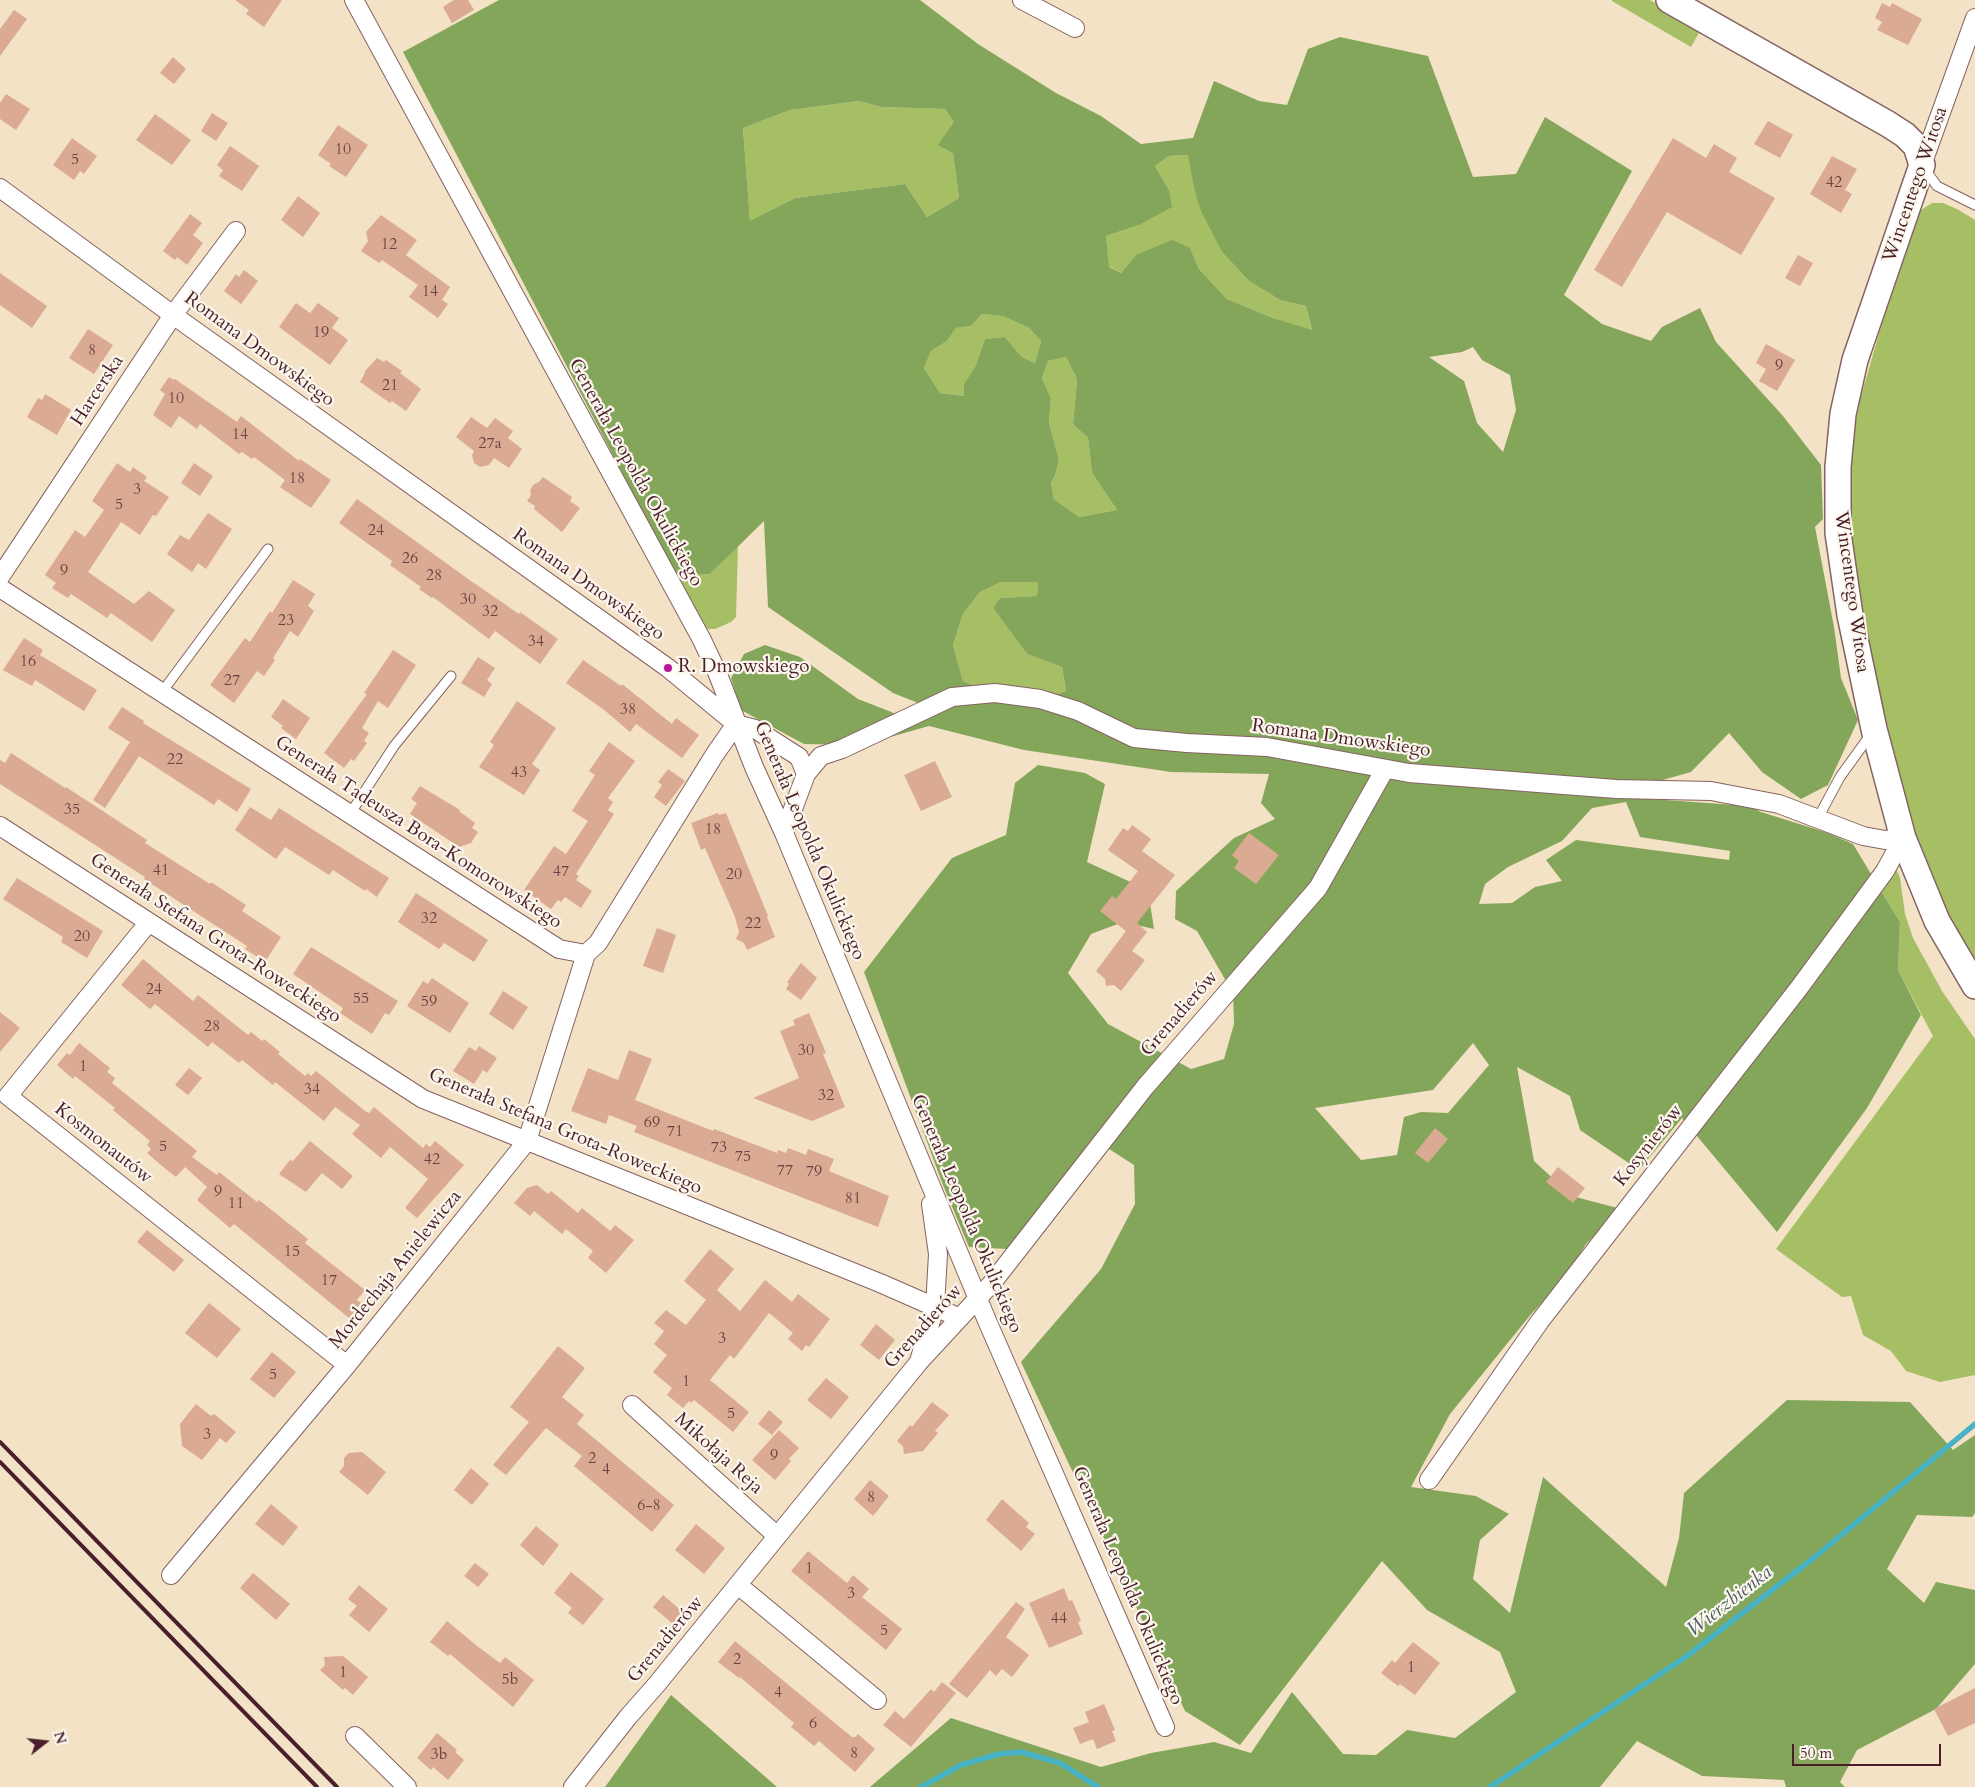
<!DOCTYPE html>
<html>
<head>
<meta charset="utf-8">
<style>
	body { margin:0 }
	#map { position:relative; width:1975px; height:1787px; overflow:hidden; background:#f3e2c6; font-family:Cardo,serif }
	canvas { display:block }
	.north { position:absolute; left:20px; top:1717px; width:50px; height:50px; -webkit-text-stroke:4px #fbf7ec; paint-order:stroke; rotate:74deg; font-size:14px; font-weight:700; line-height:20px; text-align:center; color:#4a1f2b }
	.north::after { content:''; display:block; margin:auto; width:18px; height:22px; background:#4a1f2b; clip-path:polygon(50% 0,100% 100%,50% 72%,0 100%) }
	.scale { position:absolute; left:1792px; top:1744px; width:149px; height:22px; box-sizing:border-box; border:2px solid #4a1f2b; border-top:0; padding-left:6px; font-size:15px; line-height:18px; white-space:nowrap; color:#4a1f2b; -webkit-text-stroke:4px #fbf7ec; paint-order:stroke }
</style>
</head>
<body>
<div id="map">
<canvas width="1975" height="1787"></canvas>
<div class="north">N</div>
<div class="scale">50 m</div>
</div>
<script>
const g = document.querySelector('canvas').getContext('2d');
g.lineJoin = 'round';
function fillPath(path, color) { g.fillStyle = color; g.fill(path, 'evenodd'); }
const toPath = rows => new Path2D(rows.map(r => 'M' + r).join(''));
function stroke(path, color, width, dash) { g.strokeStyle = color; g.lineWidth = width; g.lineCap = dash ? 'butt' : 'round'; g.setLineDash(dash || []); g.stroke(path); }
function drawText(font, color, halo, rows, align = 'center') {
  g.font = font + ' Cardo,serif'; g.lineWidth = 4.5; g.setLineDash([]); g.textBaseline = 'middle'; g.strokeStyle = halo; g.fillStyle = color; for (const [text, x, y, turn = 0] of rows) {
    g.save(); g.translate(x, y); g.rotate((+turn || 0) * Math.PI / 180); g.textAlign = isNaN(turn) ? turn : align; if (halo) g.strokeText(text, 0, 0); g.fillText(text, 0, 0); g.restore();
  }
}
fillPath(toPath([
	[1612,0,1650,0,1699,28,1700,31,1691,47,1612,1],
	[859,101,881,107,945,109,954,122,953,153,959,198,927,217,905,184,795,198,750,222,743,128,790,110],
	[1189,155,1194,188,1222,252,1249,281,1280,300,1306,306,1312,331,1273,318,1227,299,1199,269,1190,248,1136,255,1121,273,1108,266,1106,236,1139,225,1169,190,1155,166,1169,156],
	[1932,203,1943,203,1957,209,1975,220,1975,966,1940,901,1909,821,1865,640,1849,519,1847,473,1859,403,1881,327,1921,210],
	[982,314,1004,315,1029,328,1041,341,1035,363,1022,357,1005,337,985,339,975,367,964,384,964,396,940,393,924,368,931,351,947,341,956,328,971,326],
	[1066,357,1077,379,1073,424,1088,438,1092,473,1117,510,1079,517,1054,499,1051,483,1055,476,1059,460,1049,422,1051,398,1042,380,1048,361],
	[738,546,736,617,731,622,715,629,708,629,697,618,676,576,710,574],
	[1001,582,1038,582,1037,596,1000,598,993,608,1027,654,1062,667,1066,691,1052,697,979,688,963,681,953,645,963,614,980,592],
	[1896,868,1900,878,1905,914,1913,938,1942,991,1975,1039,1975,1375,1940,1382,1906,1371,1891,1351,1863,1335,1851,1296,1842,1297,1776,1249,1933,1036,1898,970,1900,922,1872,875]
]), '#a6bf65');
fillPath(toPath([
	[499,0,920,0,978,44,1056,93,1101,116,1141,144,1193,138,1214,81,1259,101,1287,105,1308,49,1340,37,1428,56,1473,177,1516,174,1545,117,1632,171,1564,295,1602,324,1651,341,1662,327,1700,308,1716,342,1783,416,1821,465,1823,519,1815,527,1834,627,1841,678,1858,720,1828,785,1801,799,1762,772,1729,733,1691,772,1641,786,1651,799,1750,806,1761,812,1828,833,1853,844,1900,922,1898,970,1921,1015,1867,1108,1777,1232,1682,1118,1639,1170,1580,1130,1570,1096,1517,1067,1534,1161,1572,1196,1621,1209,1586,1244,1561,1283,1532,1313,1450,1414,1411,1487,1476,1496,1509,1514,1480,1540,1473,1579,1510,1613,1543,1477,1666,1587,1679,1538,1684,1493,1787,1400,1910,1402,1953,1450,1975,1435,1975,1513,1972,1517,1917,1515,1887,1569,1924,1603,1936,1582,1975,1590,1975,1664,1936,1709,1857,1750,1840,1782,1845,1787,1786,1787,1784,1780,1702,1776,1637,1741,1600,1787,870,1787,951,1718,1101,1767,1151,1753,1214,1742,1251,1753,1292,1692,1343,1754,1376,1755,1407,1730,1455,1738,1516,1692,1500,1652,1427,1610,1382,1561,1240,1745,1185,1711,1021,1362,1101,1269,1135,1204,1134,1165,1106,1147,1007,1249,969,1247,943,1185,864,972,952,858,1006,835,1015,783,1038,765,1085,773,1105,784,1087,862,1148,890,1154,929,1123,922,1091,934,1068,973,1108,1024,1191,1069,1224,1059,1234,1024,1233,993,1197,931,1175,919,1176,891,1234,838,1275,819,1261,803,1269,774,1171,772,1024,750,929,726,862,745,804,744,741,710,731,678,744,654,765,645,800,657,858,699,917,722,936,710,893,693,768,607,764,521,710,574,676,576,403,52],
	[859,101,881,107,945,109,954,122,938,145,953,153,959,198,927,217,905,184,795,198,750,221,743,128,790,110],
	[1188,155,1194,188,1201,211,1222,252,1249,281,1280,300,1306,306,1312,330,1273,318,1227,299,1199,269,1190,248,1172,240,1136,255,1121,273,1109,267,1106,236,1139,225,1172,207,1169,190,1155,166,1169,156],
	[982,314,1004,316,1029,328,1041,341,1035,363,1022,357,1005,337,985,339,975,367,964,384,964,396,940,393,924,368,931,351,947,341,956,328,971,326],
	[1473,347,1482,360,1510,375,1516,410,1503,452,1477,423,1464,381,1429,357,1462,352],
	[1066,357,1077,379,1073,424,1088,438,1092,473,1117,510,1079,517,1054,499,1051,483,1055,476,1059,460,1049,422,1051,398,1042,379,1048,361],
	[1001,582,1038,582,1037,596,1000,598,993,608,1027,654,1062,667,1066,691,1051,697,979,688,963,681,953,645,963,614,980,592],
	[1626,802,1640,837,1730,851,1729,860,1576,840,1546,860,1562,881,1535,887,1512,903,1479,904,1485,884,1508,867,1562,841,1592,808],
	[1473,1043,1489,1065,1448,1113,1421,1112,1404,1117,1397,1155,1361,1160,1315,1108,1433,1090],
	[671,1695,777,1787,605,1787]
]), '#84a65a');
stroke(toPath([
	[921,1787,961,1765,999,1754,1021,1752,1060,1763,1098,1787],
	[1490,1787,1687,1656,1816,1556,1975,1424]
]), '#47b3c5', 5.5);
fillPath(toPath([
	[235,0,282,0,264,27,246,14,249,10],
	[454,0,468,0,474,10,452,23,443,7],
	[1882,3,1890,7,1892,3,1922,19,1908,45,1877,30,1882,22,1875,18],
	[14,10,27,19,0,56,0,29],
	[173,57,186,69,174,84,160,73],
	[6,94,30,109,16,130,0,119,0,103],
	[212,113,228,123,216,141,201,131],
	[155,114,191,140,172,165,136,140],
	[1768,121,1793,135,1780,158,1754,144],
	[338,125,368,145,346,177,329,166,331,164,318,155],
	[72,138,97,156,84,174,80,171,74,180,53,165],
	[1673,138,1706,158,1714,144,1737,158,1729,172,1775,198,1741,255,1667,212,1622,287,1594,270],
	[230,146,259,166,242,191,219,176,223,170,217,165],
	[1832,156,1857,169,1845,190,1852,194,1841,213,1810,194],
	[298,196,320,213,303,237,281,220],
	[190,214,202,223,193,235,203,243,187,265,177,257,175,260,163,251],
	[381,215,417,240,406,255,450,287,442,300,448,304,438,318,409,297,418,285,382,260,379,263,361,251,368,241,366,232],
	[1798,255,1813,263,1800,286,1785,278],
	[244,270,258,281,241,304,224,291,236,274,239,277],
	[0,273,47,306,32,328,0,305],
	[296,303,310,313,318,303,339,318,332,328,348,340,330,365,279,327],
	[88,329,113,345,94,374,69,358],
	[1766,344,1795,360,1777,391,1759,381,1766,369,1756,363],
	[377,358,384,362,386,360,402,371,400,373,421,389,406,411,392,401,390,403,360,382,365,373,365,371],
	[169,377,174,380,175,379,237,422,241,416,299,461,300,459,331,480,311,508,280,487,285,480,254,457,252,459,242,452,239,454,200,424,197,429,179,416,171,428,153,415,165,394,160,390],
	[45,394,71,410,57,435,27,417,38,398,42,400],
	[471,417,487,428,495,418,513,431,508,438,522,449,509,468,494,458,489,465,480,467,474,463,472,455,474,451,456,437],
	[117,463,130,472,133,467,147,477,144,481,169,497,156,516,153,515,140,535,121,522,88,572,134,604,149,591,175,610,152,642,111,613,107,618,71,594,68,598,52,588,56,583,45,575,75,530,85,537,104,510,92,501],
	[194,463,213,476,200,496,181,483],
	[543,477,572,497,570,501,580,508,562,532,534,509,535,506,527,501,531,495,530,490,534,484,539,482],
	[357,499,471,581,519,614,520,612,558,639,540,664,495,631,489,639,433,597,432,598,419,589,421,587,390,565,392,561,339,523],
	[208,513,232,529,206,569,198,563,192,572,167,554,180,535,189,540],
	[293,580,315,594,308,606,314,611,298,637,290,631,273,658,275,660,264,676,257,671,234,703,210,685,245,638,250,642,270,611,272,613],
	[24,638,43,650,40,655,97,690,84,711,35,680,32,686,3,670],
	[393,650,416,665,388,708,378,701,362,728,369,733,364,741,367,743,354,761,351,759,344,768,324,753,367,694,364,693],
	[478,657,495,668,487,680,492,684,484,697,461,683],
	[583,660,621,686,622,684,672,724,676,718,699,735,682,758,636,724,630,732,603,709,566,683],
	[283,699,310,718,296,739,281,728,283,726,271,717],
	[517,701,556,728,532,764,540,770,524,795,479,767,494,745,490,742],
	[122,707,144,721,143,723,251,789,237,812,218,799,214,805,139,756,105,808,93,800,130,742,108,728],
	[609,742,635,761,608,798,613,802,608,810,614,814,576,874,579,876,576,880,592,891,581,908,565,897,561,902,558,900,551,909,524,890,554,846,566,854,588,821,572,811,595,775,589,771],
	[11,753,65,788,66,787,147,840,145,843,210,884,211,882,246,905,242,911,281,937,265,962,245,949,247,946,144,879,145,877,0,784,0,760,5,763],
	[935,761,952,797,921,811,904,775],
	[668,769,685,781,666,806,654,797,662,785,658,782],
	[420,786,460,810,459,811,475,823,472,828,478,832,471,843,459,847,410,814,417,803,411,799],
	[250,807,271,820,279,808,389,878,377,897,366,889,365,891,333,870,329,875,285,847,276,859,235,830],
	[718,813,719,815,726,813,768,916,767,917,775,937,747,950,744,943,736,939,739,932,735,917,705,848,701,850,691,823],
	[1132,825,1151,839,1142,851,1175,875,1137,923,1147,932,1132,951,1145,960,1121,991,1114,985,1106,986,1105,979,1096,971,1126,931,1100,911,1112,896,1116,899,1138,871,1108,850,1123,828,1128,831],
	[1249,833,1279,855,1256,884,1234,868,1239,861,1232,855],
	[17,878,103,931,87,958,61,942,63,937,3,899],
	[416,893,488,940,474,962,444,943,439,949,398,922],
	[657,928,676,935,663,973,643,966],
	[311,947,398,1001,389,1015,385,1013,372,1034,340,1013,343,1008,293,974],
	[143,959,193,1001,198,995,248,1035,251,1032,262,1041,264,1039,280,1052,278,1054,305,1076,308,1073,311,1076,316,1071,365,1111,369,1113,374,1107,423,1148,426,1144,430,1147,435,1141,464,1165,417,1218,405,1208,428,1179,390,1147,381,1158,352,1134,360,1125,335,1107,324,1121,275,1082,273,1085,242,1060,239,1063,212,1042,208,1047,155,1004,150,1009,121,985],
	[801,963,817,978,801,1000,786,989,789,984,787,982],
	[432,978,469,1003,450,1033,407,1006,423,981,428,984],
	[503,991,528,1007,513,1030,489,1014],
	[0,1012,20,1028,0,1052],
	[809,1013,826,1053,823,1054,845,1107,812,1121,753,1098,799,1078,780,1031,795,1025,793,1020],
	[79,1043,110,1068,107,1072,115,1078,112,1083,197,1151,192,1157,217,1175,219,1172,257,1202,259,1200,308,1239,305,1243,365,1290,357,1300,361,1303,349,1318,234,1224,230,1228,197,1200,207,1187,185,1167,176,1177,162,1166,147,1153,151,1149,147,1145,150,1141,113,1110,115,1108,75,1076,73,1079,57,1065,67,1053,70,1055],
	[479,1046,497,1058,487,1073,483,1070,474,1084,453,1071,469,1047,476,1051],
	[629,1050,652,1059,635,1100,713,1131,714,1129,777,1153,778,1150,786,1153,788,1148,806,1155,808,1149,834,1159,829,1171,889,1196,878,1227,634,1132,637,1126,609,1115,606,1124,571,1111,588,1068,618,1080],
	[189,1068,202,1078,188,1095,175,1085],
	[1435,1128,1448,1139,1428,1163,1415,1153],
	[310,1141,353,1176,342,1189,322,1173,306,1192,279,1174,290,1160,293,1161],
	[1558,1167,1585,1188,1573,1203,1546,1182],
	[537,1185,548,1194,551,1191,578,1213,582,1208,610,1231,615,1225,634,1240,606,1273,588,1258,593,1251,566,1229,562,1234,534,1211,530,1216,514,1203,527,1188],
	[147,1230,184,1260,174,1272,137,1242],
	[710,1249,734,1269,717,1290,740,1311,765,1280,792,1302,798,1294,830,1319,809,1347,806,1345,802,1351,788,1339,793,1333,769,1313,734,1359,730,1355,710,1380,749,1412,733,1432,694,1400,691,1403,689,1401,683,1408,667,1395,672,1388,653,1372,667,1355,654,1344,664,1331,654,1323,666,1310,686,1325,706,1300,684,1281],
	[209,1303,241,1329,217,1358,185,1333],
	[876,1324,895,1340,879,1360,860,1345],
	[558,1346,585,1368,562,1397,584,1415,577,1424,674,1505,652,1532,574,1466,582,1456,546,1428,506,1475,493,1465,529,1422,510,1407],
	[272,1352,296,1372,274,1398,250,1379],
	[826,1378,849,1397,831,1419,807,1400],
	[932,1402,949,1415,935,1431,938,1433,923,1451,904,1454,903,1446,897,1441,910,1425,912,1427],
	[196,1404,211,1416,214,1414,236,1432,226,1443,220,1438,202,1460,182,1446,180,1424],
	[769,1410,783,1422,772,1435,758,1424],
	[779,1430,799,1448,789,1459,791,1461,775,1480,752,1460],
	[362,1452,386,1472,368,1495,339,1472,344,1466,344,1458,349,1453],
	[471,1468,489,1484,472,1505,454,1490],
	[870,1480,889,1496,873,1516,854,1499],
	[1002,1499,1029,1523,1026,1527,1035,1534,1021,1551,986,1520],
	[271,1504,298,1527,283,1546,255,1524],
	[696,1524,725,1548,704,1574,675,1550],
	[536,1526,559,1545,543,1566,520,1545],
	[808,1551,847,1583,853,1575,869,1589,862,1597,902,1629,886,1650,791,1571],
	[475,1563,489,1574,478,1587,464,1576],
	[571,1572,604,1599,583,1625,568,1613,572,1608,554,1593],
	[253,1573,290,1604,276,1620,240,1588],
	[359,1585,388,1609,369,1632,349,1615,357,1606,348,1599],
	[1064,1588,1069,1601,1072,1600,1081,1621,1078,1622,1083,1634,1049,1648,1029,1603],
	[663,1595,689,1617,679,1629,653,1607],
	[1016,1602,1025,1609,1006,1637,1029,1655,1012,1677,1002,1669,996,1676,990,1670,967,1698,949,1684],
	[447,1621,477,1646,500,1663,505,1657,534,1680,513,1707,450,1654,448,1656,430,1642],
	[735,1641,852,1737,855,1737,858,1734,875,1749,855,1772,819,1741,814,1746,791,1727,794,1723,740,1677,739,1678,718,1662],
	[1413,1642,1440,1663,1415,1695,1400,1684,1398,1686,1381,1673,1392,1660,1395,1663],
	[343,1656,368,1677,353,1695,345,1688,343,1690,320,1670,325,1665,324,1657],
	[942,1682,956,1693,911,1747,883,1725,895,1711,904,1719,931,1689,934,1692],
	[1975,1688,1975,1723,1948,1736,1934,1709],
	[1104,1704,1115,1730,1112,1731,1116,1741,1097,1749,1093,1739,1080,1744,1073,1728,1089,1722,1085,1712],
	[437,1733,457,1750,455,1752,464,1760,448,1780,433,1767,431,1770,417,1758]
]), '#daaa92');
const lane = toPath([
	[1924,168,1937,186,1975,205],
	[162,692,268,549],
	[350,814,394,746,451,676],
	[1818,818,1840,777,1871,734]
]);
const street = toPath([
	[354,0,702,640,717,672,754,767,784,833,988,1323,1165,1727],
	[1022,0,1075,28],
	[1922,165,1975,18],
	[0,188,173,315,668,668,736,724,755,729,799,757,806,774,821,756,842,749,952,697,995,693,1040,699,1078,711,1134,738,1187,743,1267,747,1409,773,1616,789,1711,791,1779,804,1863,836,1885,840,1903,838],
	[0,577,173,315,236,231],
	[0,588,559,949,586,954,598,943,715,754,736,724],
	[0,826,423,1099,880,1283,960,1318],
	[784,833,806,774],
	[149,922,8,1096,347,1365],
	[920,1358,935,1307,938,1254,931,1204],
	[632,1405,776,1535],
	[1429,1480,1540,1321,1799,988,1885,871,1903,838],
	[171,1575,347,1365,527,1141,586,954],
	[738,1585,877,1700],
	[355,1736,407,1787],
	[573,1787,628,1717,657,1684,919,1362,992,1283,1145,1087,1318,888,1385,769]
]);
const secondary = toPath([
	[1669,0,1888,124,1905,135,1916,146,1922,165,1855,360,1843,414,1838,467,1838,533,1850,615,1874,729,1903,838,1937,921,1975,986]
]);
stroke(lane, '#856361', 11);
stroke(street, '#856361', 20);
stroke(secondary, '#856361', 28);
stroke(lane, '#fff', 9);
stroke(street, '#fff', 18);
stroke(secondary, '#fff', 25);
stroke(toPath([
	[0,1442,337,1787],
	[0,1462,317,1787]
]), '#4a1f2b', 4);
for (const [x, y, r, color] of [
	[668,668,5,"#b5179e"]
]) { const dot = new Path2D(); dot.arc(x, y, r, 0, 2 * Math.PI); g.fillStyle = color; g.fill(dot); stroke(dot, '#fbf7ec', 2); }
drawText('16px', '#6e4245', null, [
	["10",343,150],
	["5",75,160],
	["42",1834,183],
	["12",389,245],
	["14",430,292],
	["19",321,333],
	["8",92,351],
	["9",1779,366],
	["21",390,386],
	["10",176,399],
	["14",240,435],
	["27a",490,444],
	["18",297,479],
	["3",137,490],
	["5",119,505],
	["24",376,531],
	["26",410,559],
	["9",64,571],
	["28",434,576],
	["30",468,600],
	["32",490,612],
	["23",286,621],
	["34",536,642],
	["16",28,662],
	["27",232,681],
	["38",628,710],
	["22",175,760],
	["43",519,773],
	["35",72,810],
	["18",713,830],
	["41",161,871],
	["47",561,872],
	["20",734,875],
	["32",429,919],
	["22",753,924],
	["20",82,937],
	["24",154,990],
	["55",361,999],
	["59",429,1002],
	["28",212,1027],
	["30",806,1051],
	["1",83,1067],
	["34",312,1090],
	["32",826,1096],
	["69",652,1123],
	["71",675,1132],
	["5",163,1147],
	["73",719,1148],
	["75",743,1157],
	["42",432,1160],
	["77",785,1171],
	["79",814,1172],
	["9",218,1192],
	["81",853,1199],
	["11",236,1204],
	["15",292,1252],
	["17",329,1281],
	["3",722,1339],
	["5",273,1375],
	["1",686,1382],
	["5",731,1414],
	["3",207,1435],
	["9",774,1456],
	["2",592,1459],
	["4",606,1470],
	["8",871,1498],
	["6-8",649,1506],
	["1",809,1569],
	["3",851,1594],
	["44",1059,1619],
	["5",884,1631],
	["2",737,1660],
	["1",1411,1668],
	["1",343,1673],
	["5b",510,1680],
	["4",778,1693],
	["6",813,1724],
	["8",854,1754],
	["3b",439,1755]
]);
drawText('19px', '#4a1f2b', '#fbf7ec', [
	["Wincentego Witosa",1916,185,-71],
	["Romana Dmowskiego",259,350,36],
	["Harcerska",98,391,-57],
	["Generała Leopolda Okulickiego",635,473,61],
	["Romana Dmowskiego",588,585,35],
	["Wincentego Witosa",1851,592,82],
	["Romana Dmowskiego",1341,739,8],
	["Generała Tadeusza Bora-Komorowskiego",418,833,33],
	["Generała Leopolda Okulickiego",809,841,67],
	["Generała Stefana Grota-Roweckiego",215,939,33],
	["Grenadierów",1180,1014,-49],
	["Generała Stefana Grota-Roweckiego",565,1132,23],
	["Kosmonautów",103,1144,38],
	["Kosynierów",1649,1146,-52],
	["Generała Leopolda Okulickiego",966,1214,67],
	["Mordechaja Anielewicza",396,1270,-51],
	["Grenadierów",924,1327,-48],
	["Mikołaja Reja",718,1454,42],
	["Generała Leopolda Okulickiego",1127,1586,67],
	["Grenadierów",666,1640,-50]
]);
drawText('19px', '#4a1f2b', '#fbf7ec', [
	["R. Dmowskiego",678,668]
], 'left');
drawText('italic 20px', '#495a69', '#fbf7ec', [
	["Wierzbienka",1730,1602,-38]
]);
</script>
</body>
</html>
